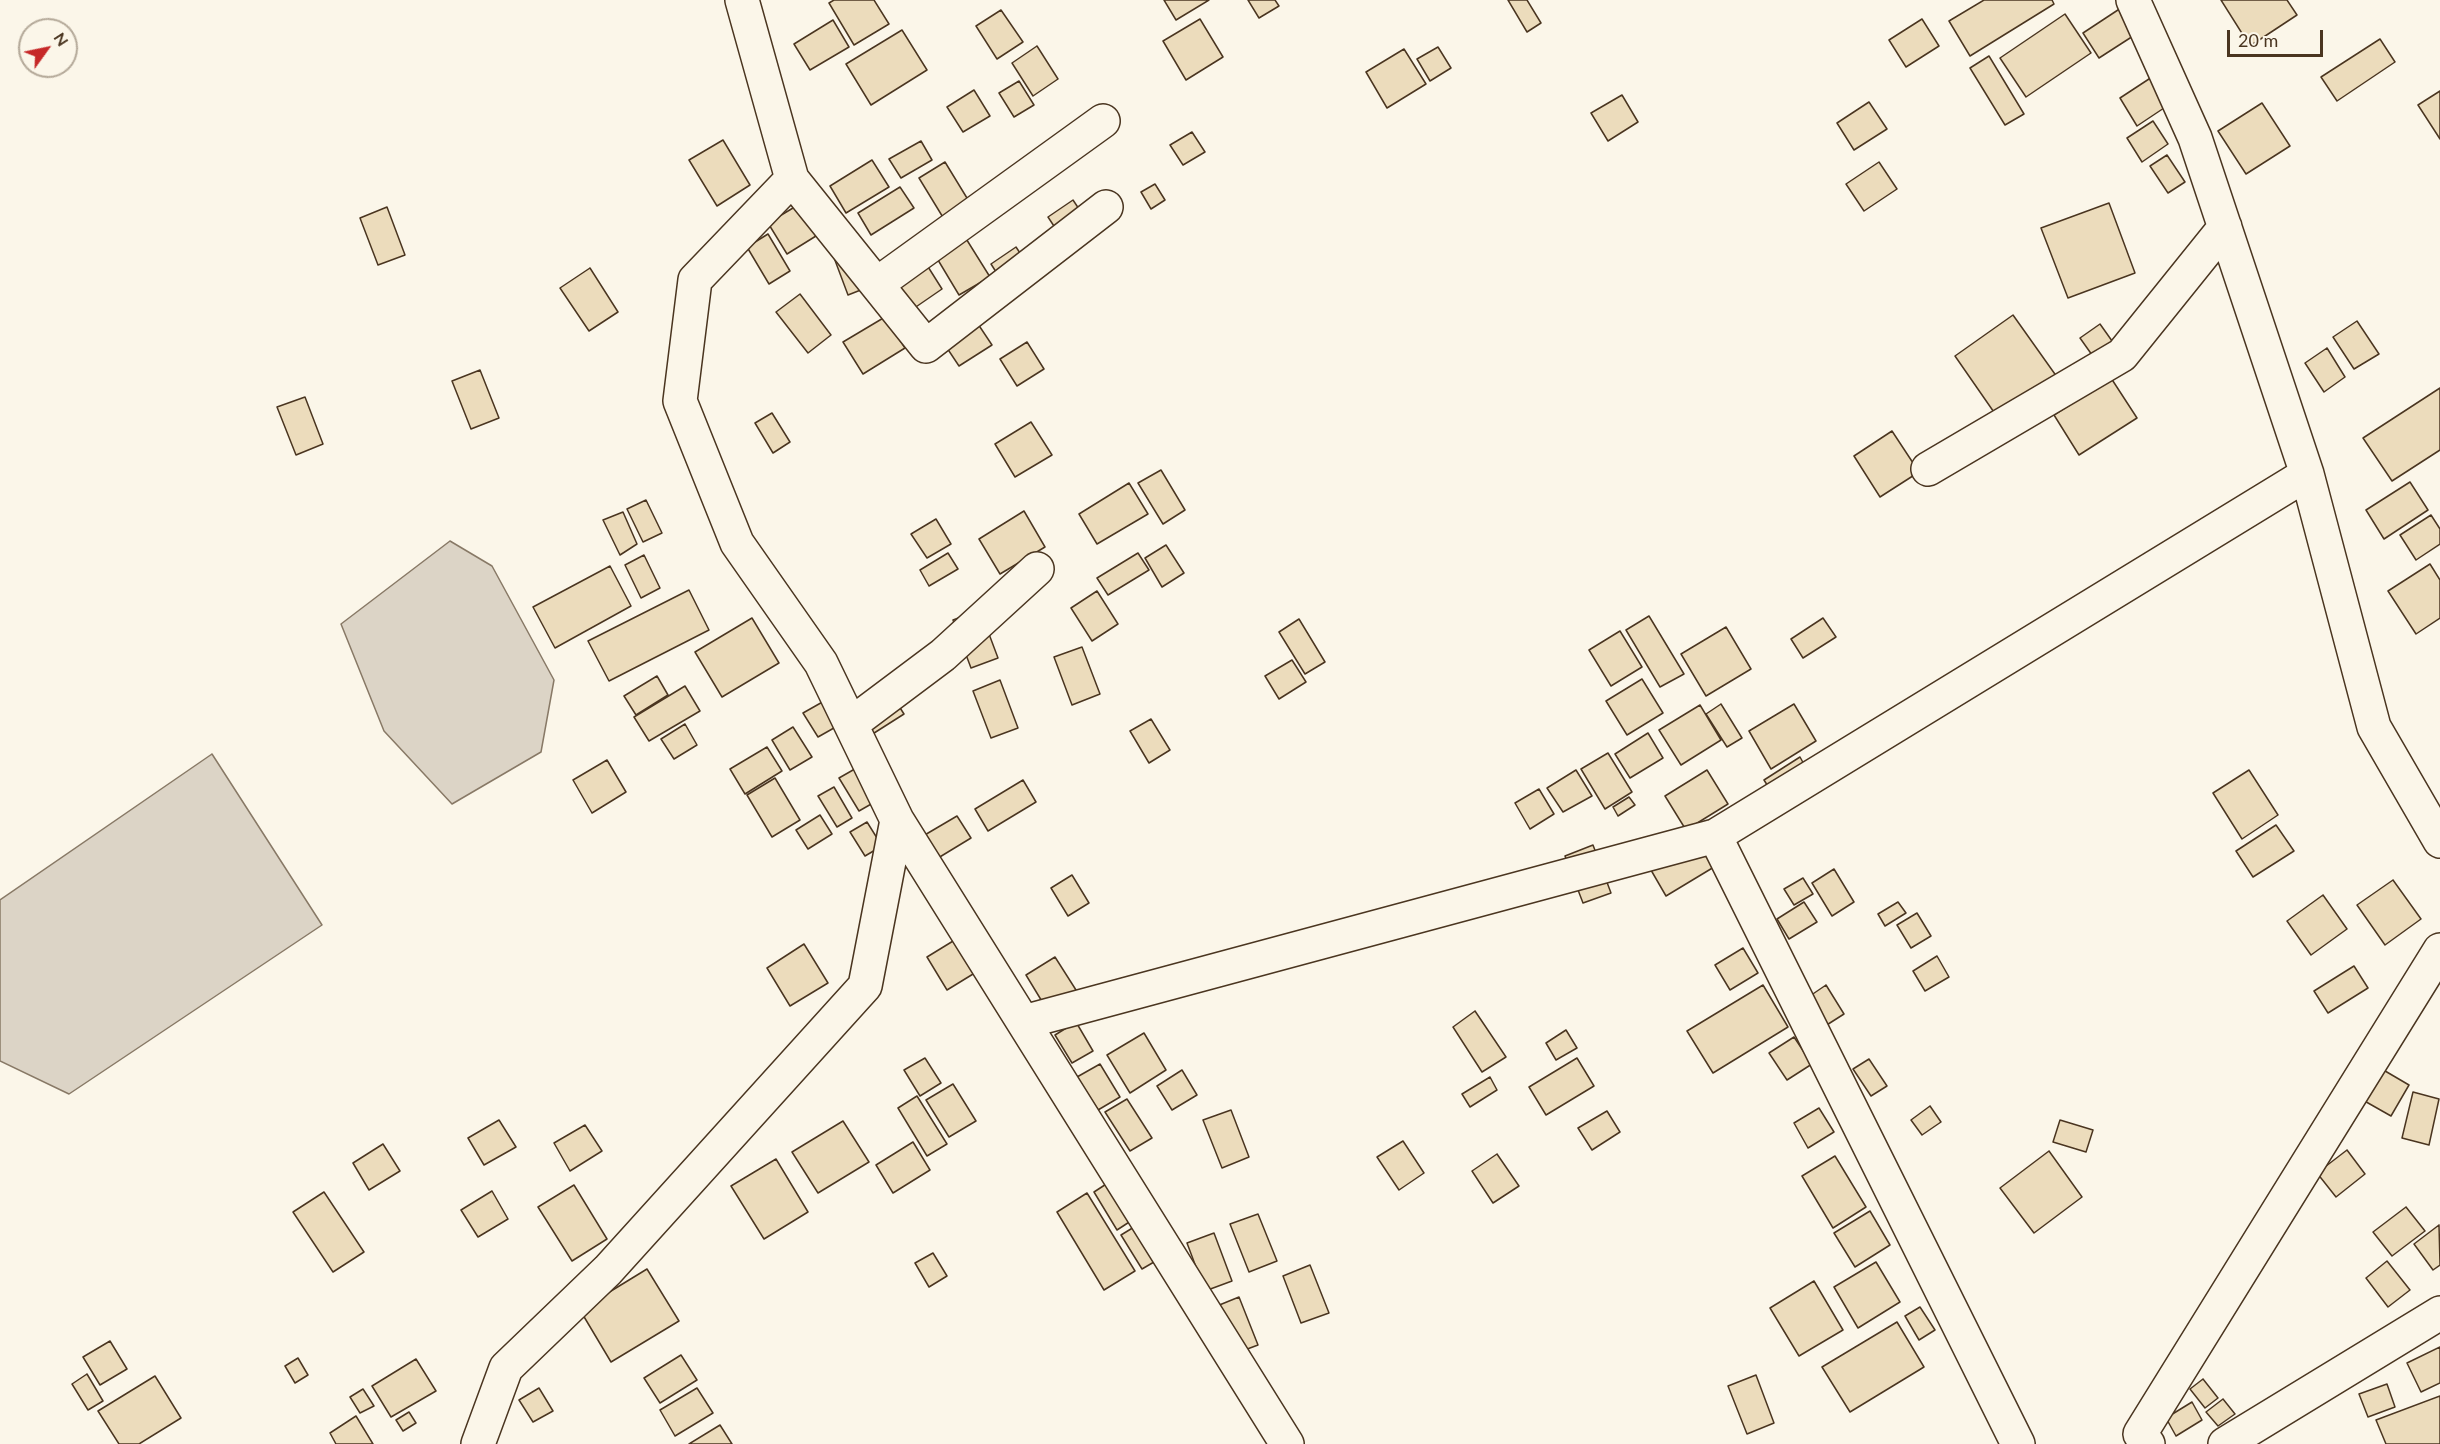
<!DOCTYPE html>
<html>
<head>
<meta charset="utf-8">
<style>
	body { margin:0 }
	#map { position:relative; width:2440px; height:1444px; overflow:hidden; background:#fbf6e9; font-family:Lato,sans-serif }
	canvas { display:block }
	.north { position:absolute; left:18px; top:18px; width:60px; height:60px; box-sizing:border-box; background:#fbf6e9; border:2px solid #b4a999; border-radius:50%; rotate:57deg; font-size:16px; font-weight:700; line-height:24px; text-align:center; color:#4a3520 }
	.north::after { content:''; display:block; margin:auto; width:21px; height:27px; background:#c62828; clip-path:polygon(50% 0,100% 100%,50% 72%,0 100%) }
	.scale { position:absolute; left:2227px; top:30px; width:96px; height:27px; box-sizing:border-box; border:3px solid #4a3520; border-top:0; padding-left:8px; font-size:18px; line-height:21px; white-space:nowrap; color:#4a3520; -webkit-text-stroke:4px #fbf6e9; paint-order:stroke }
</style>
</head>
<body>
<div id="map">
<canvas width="2440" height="1444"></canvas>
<div class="north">N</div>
<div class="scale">20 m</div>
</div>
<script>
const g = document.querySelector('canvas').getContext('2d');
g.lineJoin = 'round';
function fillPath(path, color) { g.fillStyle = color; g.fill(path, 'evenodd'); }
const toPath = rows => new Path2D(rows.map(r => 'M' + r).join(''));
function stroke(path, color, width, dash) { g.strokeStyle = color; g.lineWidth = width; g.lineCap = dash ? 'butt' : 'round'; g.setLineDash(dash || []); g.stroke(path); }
const water = toPath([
	[450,541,492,566,554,680,541,752,452,804,384,731,341,624,450,541],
	[212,754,322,925,69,1094,0,1061,0,900,212,754]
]);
fillPath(water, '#dcd4c6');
stroke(water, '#887966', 1.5);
const building = toPath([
	[834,0,874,0,889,24,854,45,829,3,834,0],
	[1164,0,1209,0,1176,20,1164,0],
	[1248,0,1275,0,1279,6,1259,18,1248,0],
	[1508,0,1527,0,1541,23,1527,32,1508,0],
	[1984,0,2052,0,2054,4,1970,56,1949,21,1984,0],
	[2221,0,2287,0,2297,15,2250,46,2221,0],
	[2127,4,2144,29,2099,58,2083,33,2127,4],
	[1001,10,1023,42,997,59,976,26,1001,10],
	[2065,14,2091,53,2026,97,2000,58,2065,14],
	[1200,19,1223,57,1186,80,1163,41,1200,19],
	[1922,19,1939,46,1906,67,1889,40,1922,19],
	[833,20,849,47,810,70,794,44,833,20],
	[902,30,927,70,871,105,846,64,902,30],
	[2380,39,2395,62,2337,101,2321,77,2380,39],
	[1037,46,1058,79,1033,96,1012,63,1037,46],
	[1438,47,1451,68,1430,81,1417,59,1438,47],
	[1404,49,1426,84,1387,108,1366,72,1404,49],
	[1989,56,2024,114,2005,125,1970,68,1989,56],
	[2152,77,2170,104,2137,126,2120,98,2152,77],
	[1019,81,1034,105,1014,117,999,93,1019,81],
	[974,90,990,116,963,132,947,107,974,90],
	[2440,91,2440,139,2418,105,2440,91],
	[1622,95,1638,122,1608,141,1591,113,1622,95],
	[1869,102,1887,129,1854,150,1837,123,1869,102],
	[2262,103,2290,146,2246,174,2218,131,2262,103],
	[2153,121,2168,144,2142,162,2127,138,2153,121],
	[1192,132,1205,152,1183,165,1170,145,1192,132],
	[723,140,750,185,717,206,689,160,723,140],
	[921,141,932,160,901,178,889,159,921,141],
	[2167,155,2185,182,2168,193,2150,166,2167,155],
	[872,160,889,187,846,213,830,186,872,160],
	[945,162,970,203,944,219,919,178,945,162],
	[1879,162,1897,189,1864,211,1846,184,1879,162],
	[1155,184,1165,200,1151,209,1141,192,1155,184],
	[900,187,914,208,871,235,858,213,900,187],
	[1073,200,1095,233,1069,249,1048,217,1073,200],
	[2109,203,2135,273,2068,298,2041,228,2109,203],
	[798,205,816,236,787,254,768,223,798,205],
	[387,207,405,255,378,265,360,218,387,207],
	[768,234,790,271,769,284,747,247,768,234],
	[965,237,990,277,959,295,935,255,965,237],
	[830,247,876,284,848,295,830,247],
	[1016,247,1038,280,1012,297,991,264,1016,247],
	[925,262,942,289,910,311,892,284,925,262],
	[590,268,618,312,589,331,560,288,590,268],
	[800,294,831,335,808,353,776,312,800,294],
	[2013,315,2057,377,1998,418,1955,356,2013,315],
	[885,317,905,348,863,374,843,342,885,317],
	[974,318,992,345,959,366,941,339,974,318],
	[2357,321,2379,354,2354,369,2333,337,2357,321],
	[2100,324,2122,355,2102,369,2080,338,2100,324],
	[1027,342,1044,369,1017,386,1000,359,1027,342],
	[2327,348,2345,377,2324,392,2305,363,2327,348],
	[480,370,499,418,471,429,452,381,480,370],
	[2111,378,2137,418,2079,455,2054,415,2111,378],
	[2440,388,2440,450,2392,481,2363,438,2440,388],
	[305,397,323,444,296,455,277,407,305,397],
	[772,413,790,442,773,453,755,423,772,413],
	[1031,422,1052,455,1015,477,995,444,1031,422],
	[1892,431,1919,472,1880,497,1854,456,1892,431],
	[1161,470,1185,510,1163,524,1138,483,1161,470],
	[2410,482,2428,510,2384,539,2366,510,2410,482],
	[1129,483,1148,514,1097,544,1079,514,1129,483],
	[646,500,662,533,643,542,627,509,646,500],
	[1024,511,1045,547,1000,574,979,539,1024,511],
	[623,512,637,544,620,555,603,520,623,512],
	[2431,515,2440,529,2440,544,2416,560,2400,535,2431,515],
	[936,519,951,544,927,558,911,534,936,519],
	[1166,545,1184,573,1162,587,1145,558,1166,545],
	[948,553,958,569,929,586,920,570,948,553],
	[1138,553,1149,570,1108,595,1097,578,1138,553],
	[644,555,660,588,641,598,625,565,644,555],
	[2430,564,2440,580,2440,618,2416,634,2388,591,2430,564],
	[610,566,631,606,555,648,533,607,610,566],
	[689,590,709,630,609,681,588,641,689,590],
	[1097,591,1118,624,1092,641,1071,608,1097,591],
	[980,610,998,658,971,668,953,620,980,610],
	[1649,616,1684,674,1660,687,1626,630,1649,616],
	[752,618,779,663,722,697,695,652,752,618],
	[1823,618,1836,637,1803,658,1791,639,1823,618],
	[1299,619,1325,662,1305,674,1279,632,1299,619],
	[1726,627,1751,669,1706,696,1681,654,1726,627],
	[1620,631,1642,667,1611,686,1589,650,1620,631],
	[1082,647,1100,694,1072,705,1054,657,1082,647],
	[1292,660,1306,682,1279,699,1265,676,1292,660],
	[657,676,668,695,636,715,624,696,657,676],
	[1642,679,1663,713,1627,735,1606,701,1642,679],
	[1000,680,1018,728,991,738,973,691,1000,680],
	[685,686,700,711,649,741,634,717,685,686],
	[886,686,904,714,871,735,853,708,886,686],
	[826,700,841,724,818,737,803,713,826,700],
	[1721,704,1742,738,1727,747,1706,714,1721,704],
	[1794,704,1816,741,1771,769,1749,731,1794,704],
	[1700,705,1721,740,1681,765,1659,730,1700,705],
	[1151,719,1170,750,1149,763,1130,731,1151,719],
	[685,724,697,745,674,759,661,739,685,724],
	[793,727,812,757,790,770,772,740,793,727],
	[1648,733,1663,758,1630,778,1615,754,1648,733],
	[767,747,782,771,745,794,730,769,767,747],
	[1608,753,1632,792,1605,809,1581,769,1608,753],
	[1800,757,1811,777,1776,799,1764,780,1800,757],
	[607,760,626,792,592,813,573,780,607,760],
	[860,766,880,799,859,811,839,778,860,766],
	[1576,770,1592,796,1563,812,1547,788,1576,770],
	[1707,770,1728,804,1686,830,1665,796,1707,770],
	[2249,770,2278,815,2242,839,2213,793,2249,770],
	[775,778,800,820,772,837,747,795,775,778],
	[1023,780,1036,802,988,831,975,809,1023,780],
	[834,787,852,818,837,827,818,796,834,787],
	[1539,789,1554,814,1530,829,1515,803,1539,789],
	[1629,797,1635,805,1618,816,1613,807,1629,797],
	[820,815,832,834,808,849,796,830,820,815],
	[957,816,971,838,920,869,906,846,957,816],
	[867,822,882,846,865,856,850,832,867,822],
	[2276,825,2294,851,2253,877,2236,851,2276,825],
	[1697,826,1719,864,1666,896,1644,858,1697,826],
	[1593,845,1611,893,1583,903,1565,856,1593,845],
	[1834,869,1854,902,1832,916,1812,883,1834,869],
	[1072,875,1089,903,1068,916,1051,888,1072,875],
	[1803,878,1813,894,1794,905,1784,889,1803,878],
	[2393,880,2421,919,2385,945,2357,905,2393,880],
	[2323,895,2347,929,2311,955,2287,921,2323,895],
	[1804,902,1817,922,1789,939,1777,919,1804,902],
	[1898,902,1906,913,1885,926,1878,914,1898,902],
	[1917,913,1931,936,1911,948,1897,925,1917,913],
	[958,938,978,971,947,990,927,957,958,938],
	[804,944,828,983,790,1006,767,968,804,944],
	[1743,948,1758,973,1730,990,1715,965,1743,948],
	[1937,956,1949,977,1925,991,1913,971,1937,956],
	[1055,957,1076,990,1046,1008,1026,975,1055,957],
	[2354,966,2368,988,2328,1013,2314,991,2354,966],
	[1763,985,1788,1027,1713,1073,1687,1031,1763,985],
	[1826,985,1844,1014,1822,1028,1804,1000,1826,985],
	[1475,1011,1506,1057,1482,1072,1453,1027,1475,1011],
	[1076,1022,1093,1051,1072,1063,1055,1035,1076,1022],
	[1566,1030,1577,1048,1556,1060,1546,1043,1566,1030],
	[1144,1033,1166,1070,1130,1093,1107,1055,1144,1033],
	[1794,1037,1812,1064,1787,1080,1769,1053,1794,1037],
	[925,1058,941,1083,920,1096,904,1070,925,1058],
	[1577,1058,1594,1086,1546,1115,1529,1087,1577,1058],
	[1869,1059,1887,1086,1871,1096,1853,1069,1869,1059],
	[1100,1064,1120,1097,1098,1110,1077,1077,1100,1064],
	[2380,1068,2409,1085,2391,1116,2361,1099,2380,1068],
	[1182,1070,1197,1095,1172,1110,1157,1086,1182,1070],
	[1490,1077,1497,1090,1470,1107,1462,1094,1490,1077],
	[953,1084,976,1121,949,1137,926,1100,953,1084],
	[2413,1092,2439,1099,2429,1145,2402,1138,2413,1092],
	[917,1096,947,1144,927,1156,898,1108,917,1096],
	[1127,1099,1152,1138,1130,1151,1105,1112,1127,1099],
	[1930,1106,1941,1122,1922,1135,1911,1120,1930,1106],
	[1819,1108,1834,1132,1808,1148,1794,1123,1819,1108],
	[1231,1110,1249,1157,1222,1168,1203,1120,1231,1110],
	[1607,1111,1620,1132,1592,1150,1578,1128,1607,1111],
	[499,1120,516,1147,484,1165,468,1138,499,1120],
	[2060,1120,2093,1130,2086,1152,2053,1142,2060,1120],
	[843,1121,869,1162,818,1193,792,1152,843,1121],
	[585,1125,602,1151,570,1171,554,1143,585,1125],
	[1403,1141,1424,1173,1399,1190,1377,1157,1403,1141],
	[913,1142,930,1170,893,1193,876,1165,913,1142],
	[383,1144,400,1171,369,1190,353,1163,383,1144],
	[2347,1150,2365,1174,2336,1197,2317,1173,2347,1150],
	[2049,1151,2082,1197,2034,1233,2000,1188,2049,1151],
	[1497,1154,1519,1186,1493,1203,1472,1171,1497,1154],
	[1835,1156,1866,1207,1833,1228,1802,1176,1835,1156],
	[776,1159,808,1212,764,1239,731,1186,776,1159],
	[1117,1177,1140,1215,1117,1230,1094,1192,1117,1177],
	[574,1185,607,1239,572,1261,538,1207,574,1185],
	[492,1191,508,1219,478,1237,461,1210,492,1191],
	[324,1192,364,1252,333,1272,293,1212,324,1192],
	[1087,1193,1135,1271,1104,1290,1057,1212,1087,1193],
	[2406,1207,2425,1231,2392,1256,2373,1232,2406,1207],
	[1870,1211,1890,1245,1855,1267,1834,1233,1870,1211],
	[1258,1214,1277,1261,1249,1272,1230,1224,1258,1214],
	[1144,1221,1166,1255,1142,1269,1121,1235,1144,1221],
	[2439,1225,2440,1265,2433,1270,2414,1244,2439,1225],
	[1214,1233,1232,1281,1205,1291,1187,1243,1214,1233],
	[933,1253,947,1276,929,1287,915,1263,933,1253],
	[2387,1261,2410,1290,2388,1307,2366,1278,2387,1261],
	[1876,1262,1900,1302,1858,1328,1834,1287,1876,1262],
	[1310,1265,1329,1313,1301,1323,1283,1276,1310,1265],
	[647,1269,679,1321,611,1362,580,1310,647,1269],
	[1814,1281,1843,1330,1799,1356,1770,1308,1814,1281],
	[1239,1297,1258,1345,1234,1354,1212,1308,1239,1297],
	[1920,1307,1935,1330,1919,1340,1905,1316,1920,1307],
	[1897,1322,1924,1367,1850,1412,1822,1367,1897,1322],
	[110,1341,127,1369,100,1385,83,1357,110,1341],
	[2440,1347,2440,1383,2421,1392,2407,1363,2440,1347],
	[681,1355,697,1380,660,1403,644,1378,681,1355],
	[298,1358,308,1375,295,1383,285,1366,298,1358],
	[416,1359,436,1391,391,1417,372,1386,416,1359],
	[87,1374,103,1401,88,1410,72,1384,87,1374],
	[1756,1375,1774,1423,1747,1434,1728,1386,1756,1375],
	[155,1376,181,1418,139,1444,119,1444,98,1411,155,1376],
	[2203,1379,2218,1398,2205,1408,2190,1389,2203,1379],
	[2387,1384,2395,1407,2368,1417,2359,1394,2387,1384],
	[539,1388,553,1411,533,1422,519,1400,539,1388],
	[697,1388,713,1413,675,1436,660,1410,697,1388],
	[363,1389,374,1406,360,1413,350,1397,363,1389],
	[2440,1396,2440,1444,2386,1444,2376,1420,2440,1396],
	[2223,1399,2235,1414,2218,1426,2206,1412,2223,1399],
	[2192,1402,2202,1420,2176,1436,2166,1418,2192,1402],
	[409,1412,416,1423,403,1431,396,1420,409,1412],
	[356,1416,373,1444,336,1444,330,1433,356,1416],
	[720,1425,732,1444,689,1444,720,1425]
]);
fillPath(building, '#ecdcbc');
stroke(building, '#4a3520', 1.5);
const minor = toPath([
	[2133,0,2195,138,2307,474,2374,727,2440,841],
	[792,179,926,346,1106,207],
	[877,284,1103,121],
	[1928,469,2122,355,2225,227],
	[851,724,943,655,1037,569],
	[897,820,1287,1444],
	[1715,836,2018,1444],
	[1024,1022,1715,836,2307,474],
	[478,1444,506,1368,608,1270,865,986,897,820,821,663,737,543,680,401,695,280,792,179,742,0],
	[2148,1444,2140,1434,2440,950]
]);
const highway = toPath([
	[2225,1444,2440,1313]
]);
stroke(minor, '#4a3520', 36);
stroke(highway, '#4a3520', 36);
stroke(minor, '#fbf6e9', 33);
stroke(highway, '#fbf6e9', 33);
</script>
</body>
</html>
